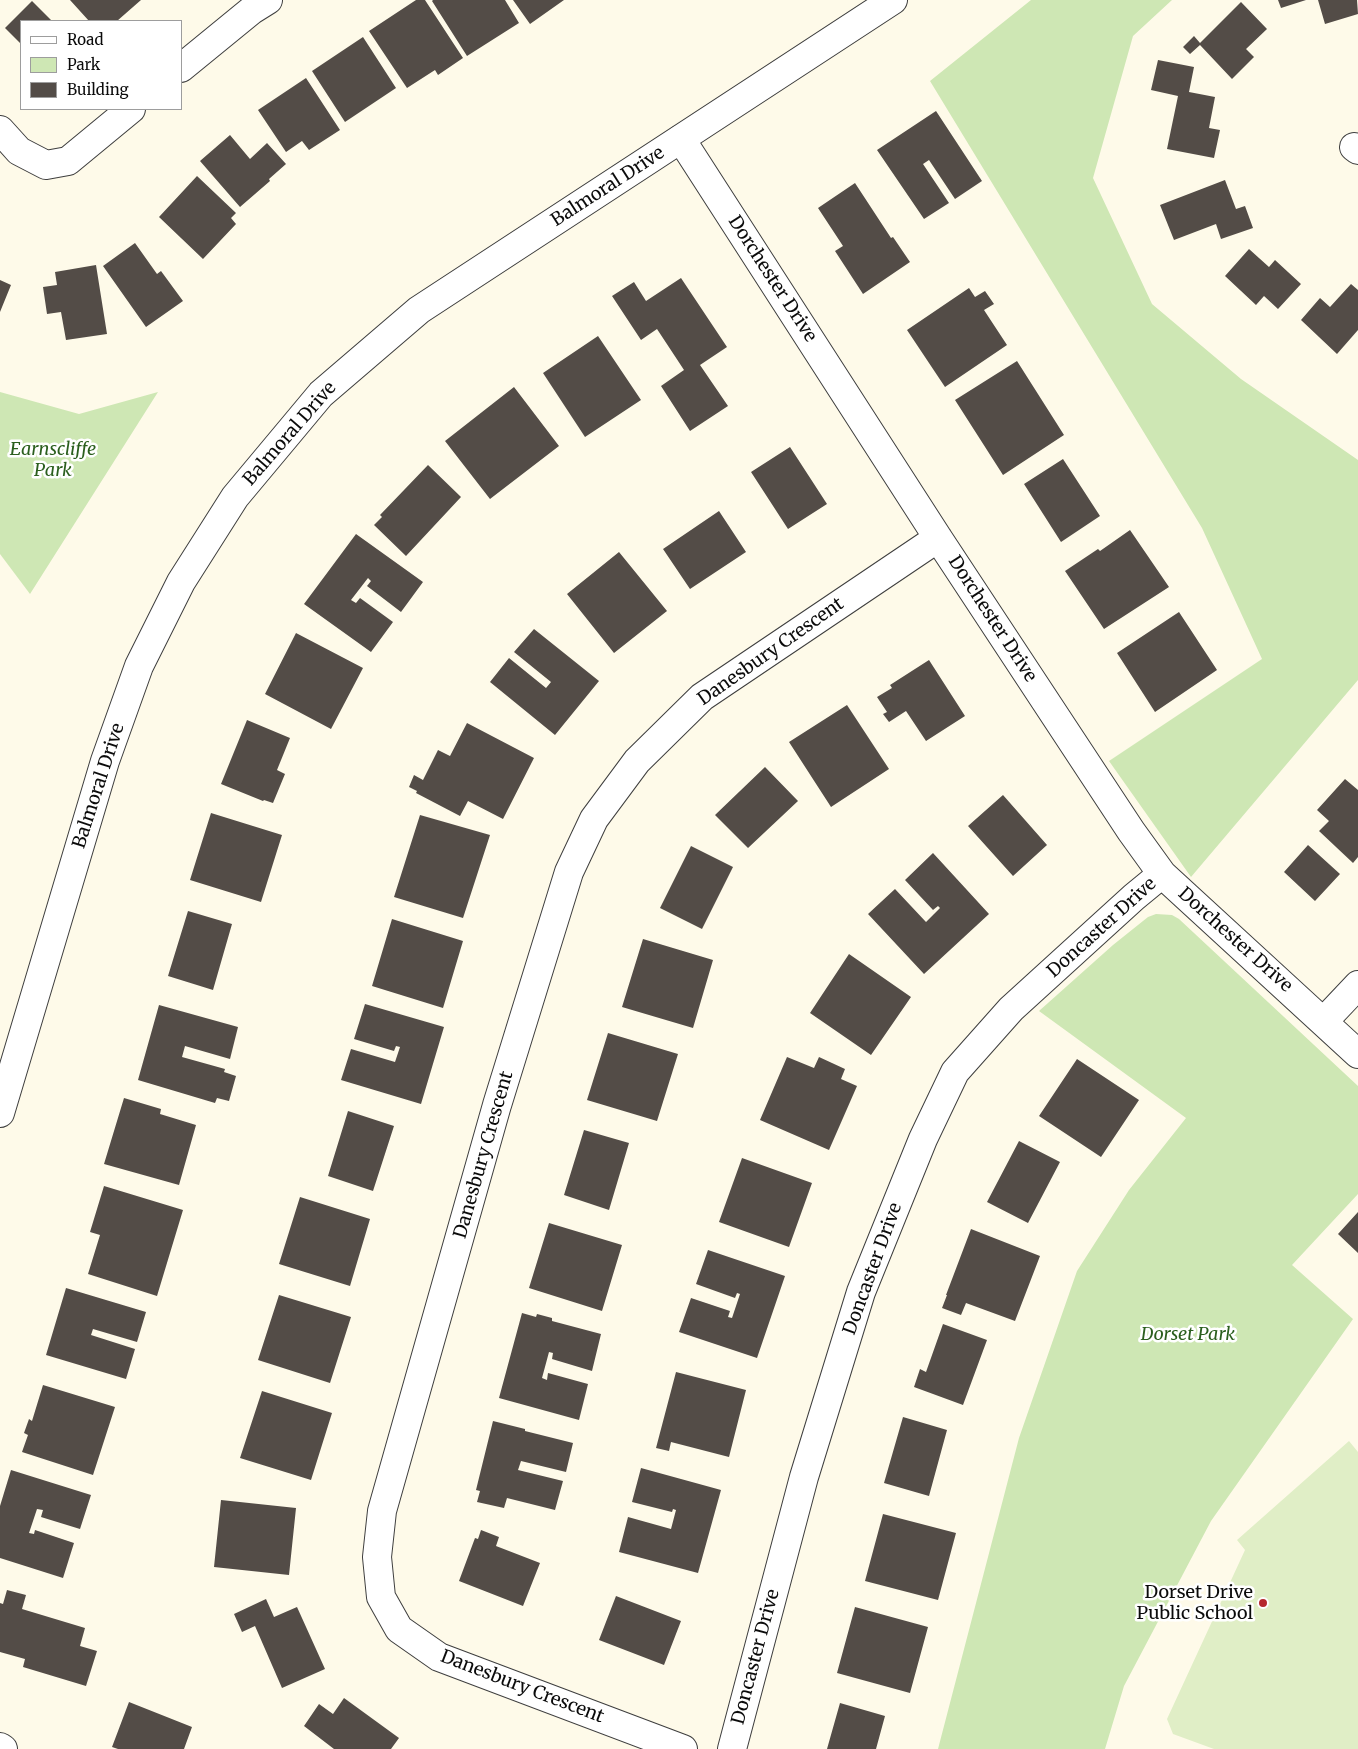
<!DOCTYPE html>
<html>
<head>
<meta charset="utf-8">
<style>
	body { margin:0 }
	#map { position:relative; width:1358px; height:1749px; overflow:hidden; background:#fefae9; font-family:Merriweather,serif }
	canvas { display:block }
	.legend { position:absolute; left:20px; top:20px; width:162px; height:90px; box-sizing:border-box; background:#fff; border:1px solid #9d9d9d; margin:0; padding:6px 9px; list-style:none; font-size:15px; color:#0b0b0b }
	.legend li { display:flex; align-items:center; gap:10px; height:25px }
	.legend b { width:25px; border:1px solid #9d9d9d }
</style>
</head>
<body>
<div id="map">
<canvas width="1358" height="1749"></canvas>
<ul class="legend">
<li><b style="height:6px;background:#fff"></b>Road</li>
<li><b style="height:14px;background:#cee7b4"></b>Park</li>
<li><b style="height:14px;background:#534c47"></b>Building</li>
</ul>
</div>
<script>
const g = document.querySelector('canvas').getContext('2d');
g.lineJoin = 'round';
function fillPath(path, color) { g.fillStyle = color; g.fill(path, 'evenodd'); }
const toPath = rows => new Path2D(rows.map(r => 'M' + r).join(''));
function stroke(path, color, width, dash) { g.strokeStyle = color; g.lineWidth = width; g.lineCap = dash ? 'butt' : 'round'; g.setLineDash(dash || []); g.stroke(path); }
function drawText(font, color, halo, rows, align = 'center') {
  g.font = font + ' Merriweather,serif'; g.lineWidth = 5; g.setLineDash([]); g.textBaseline = 'middle'; g.strokeStyle = halo; g.fillStyle = color; for (const [text, x, y, turn = 0] of rows) {
    g.save(); g.translate(x, y); g.rotate((+turn || 0) * Math.PI / 180); g.textAlign = isNaN(turn) ? turn : align; if (halo) g.strokeText(text, 0, 0); g.fillText(text, 0, 0); g.restore();
  }
}
fillPath(toPath([
	[1031,0,1172,0,1133,36,1093,178,1152,304,1241,379,1358,460,1358,680,1191,877,1109,761,1262,659,1202,528,930,81],
	[0,392,79,414,158,392,30,594,0,554],
	[1156,914,1172,915,1179,919,1358,1086,1358,1194,1292,1265,1353,1319,1211,1521,1124,1686,1105,1749,938,1749,1019,1438,1077,1271,1129,1190,1186,1118,1039,1011,1113,945,1148,917]
]), '#cee7b4');
fillPath(toPath([
	[1349,1441,1358,1452,1358,1749,1214,1749,1173,1734,1167,1719,1245,1550,1237,1540]
]), '#e0eec6');
fillPath(toPath([
	[70,0,141,0,117,21,89,21],
	[416,0,425,0,463,58,438,75,435,70,407,88,369,31],
	[433,0,505,0,519,23,467,56,432,1],
	[513,0,564,0,530,24],
	[1278,0,1306,0,1281,8],
	[1318,0,1357,0,1358,14,1325,24],
	[32,1,52,21,21,21,21,44,5,28],
	[1241,2,1267,29,1246,49,1254,57,1232,79,1200,45,1190,54,1183,47,1194,36,1200,43],
	[363,37,396,88,345,122,312,71],
	[1158,60,1194,67,1189,92,1215,97,1209,128,1220,130,1214,158,1167,149,1178,96,1151,90],
	[306,78,340,130,309,150,302,141,286,152,258,110],
	[936,111,982,181,955,199,929,160,923,164,949,203,924,219,877,150],
	[230,135,250,159,267,143,286,164,269,179,270,181,240,207,200,161],
	[197,176,236,213,231,218,236,224,203,259,159,217],
	[1225,180,1236,209,1245,206,1253,228,1221,239,1216,224,1174,240,1160,205],
	[855,183,891,238,893,237,910,262,863,294,835,251,843,246,818,208],
	[135,243,157,274,161,271,183,301,146,327,103,266],
	[1249,249,1269,267,1275,260,1301,284,1278,309,1264,296,1256,305,1225,276],
	[96,265,107,334,66,340,61,312,47,314,43,287,57,285,55,272],
	[681,278,727,347,700,365,728,406,690,431,661,386,684,370,657,329,641,340,612,296,634,282,646,301],
	[0,280,11,285,0,312],
	[1351,284,1358,290,1358,330,1337,354,1301,320,1320,298,1330,307],
	[969,288,975,297,985,291,994,304,984,310,1007,345,945,387,907,330],
	[598,336,641,400,585,437,543,373],
	[1017,361,1064,435,1003,475,955,400],
	[514,387,559,446,490,499,445,441],
	[790,447,827,504,788,529,751,472],
	[1063,459,1100,516,1061,542,1024,484],
	[428,465,461,497,406,556,374,525,382,517,380,515],
	[719,511,746,552,690,589,663,549],
	[1130,530,1169,587,1104,629,1065,571,1098,549,1100,551],
	[356,534,423,582,401,612,367,586,371,581,368,578,351,600,356,603,360,598,393,622,371,652,304,604],
	[619,552,667,611,614,653,567,594],
	[1179,612,1217,670,1155,712,1117,653],
	[534,629,599,681,555,735,490,682,509,658,546,688,551,682,514,652],
	[296,633,363,668,331,729,265,694],
	[929,660,965,716,926,741,906,711,889,722,883,714,887,712,877,697,892,688,890,685],
	[847,705,889,769,831,807,789,742],
	[247,720,290,738,277,770,285,774,273,803,264,800,263,801,221,784],
	[467,723,534,758,503,819,468,801,460,816,416,793,417,791,409,787,414,775,423,780,438,750,450,756],
	[765,767,798,801,748,848,715,815],
	[1345,779,1358,790,1358,857,1353,863,1319,831,1329,821,1317,810],
	[1003,795,1047,845,1013,876,968,826],
	[211,813,282,835,261,902,190,880],
	[420,815,490,835,463,918,394,897],
	[1308,845,1340,874,1315,901,1284,872],
	[691,846,733,867,702,929,660,908],
	[933,853,989,914,924,974,868,914,895,889,926,922,940,908,938,906,933,910,905,880],
	[188,911,232,924,213,990,168,976],
	[392,919,463,941,443,1008,372,986],
	[643,939,713,960,693,1028,622,1007],
	[849,954,911,997,871,1055,810,1013],
	[365,1004,444,1027,421,1104,341,1080,351,1049,395,1062,400,1047,396,1046,394,1051,354,1039],
	[159,1005,238,1027,230,1059,185,1046,182,1057,225,1069,224,1072,236,1076,229,1101,217,1098,215,1103,138,1080],
	[608,1033,678,1054,657,1121,587,1100],
	[787,1057,814,1068,819,1057,845,1069,841,1079,857,1086,829,1150,760,1120],
	[1077,1059,1139,1100,1101,1157,1039,1116],
	[124,1098,161,1109,160,1114,196,1125,179,1185,104,1164],
	[348,1111,394,1126,373,1191,328,1176],
	[584,1130,629,1143,609,1210,564,1195],
	[1019,1141,1060,1162,1028,1223,987,1202],
	[742,1158,812,1183,789,1247,719,1222],
	[104,1186,183,1210,157,1296,88,1274,100,1235,90,1232],
	[300,1197,370,1219,350,1286,279,1264],
	[1358,1212,1358,1253,1338,1234],
	[549,1223,622,1245,602,1311,529,1288],
	[971,1229,1040,1256,1015,1321,966,1303,961,1315,942,1308,947,1295,946,1295],
	[708,1250,785,1276,757,1358,679,1332,691,1298,730,1311,728,1317,732,1318,740,1294,737,1293,735,1298,696,1284],
	[66,1288,146,1312,137,1342,93,1329,91,1335,135,1349,126,1379,46,1355],
	[279,1295,351,1317,330,1383,258,1360],
	[522,1313,536,1317,537,1314,552,1318,552,1321,601,1334,592,1371,552,1359,553,1353,549,1352,542,1378,547,1380,548,1373,588,1384,579,1420,499,1398],
	[943,1324,987,1340,963,1405,914,1387,920,1369,926,1372],
	[676,1372,746,1390,729,1457,671,1442,669,1451,656,1448],
	[43,1385,115,1407,93,1475,22,1452,28,1435,24,1433,29,1419,32,1421],
	[262,1391,332,1413,311,1480,240,1458],
	[903,1417,947,1430,929,1496,884,1483],
	[493,1421,525,1429,525,1431,573,1443,566,1472,521,1461,518,1470,563,1481,555,1510,507,1498,504,1508,477,1502,480,1491,476,1490],
	[641,1468,721,1490,698,1573,619,1552,628,1517,671,1529,676,1510,673,1509,672,1512,632,1502],
	[11,1470,91,1495,80,1529,41,1517,43,1510,37,1509,29,1533,34,1534,35,1530,74,1543,63,1578,0,1558,0,1506],
	[221,1500,296,1508,289,1575,214,1567],
	[883,1514,956,1533,938,1600,865,1581],
	[481,1530,499,1537,496,1546,540,1563,523,1606,459,1581,475,1538,478,1539],
	[7,1590,26,1595,22,1609,85,1628,80,1646,97,1651,86,1686,23,1667,25,1659,0,1652,0,1603,3,1604],
	[616,1596,681,1621,664,1665,599,1640],
	[266,1599,274,1617,297,1607,325,1669,282,1688,255,1626,242,1632,234,1614],
	[855,1607,928,1627,910,1693,837,1673],
	[344,1698,399,1738,391,1749,334,1749,304,1726,319,1704,333,1714],
	[129,1702,192,1727,184,1749,118,1749,112,1747],
	[840,1703,885,1716,876,1749,827,1749]
]), '#534c47');
const minor = toPath([
	[181,68,252,10,268,0],
	[0,130,19,151,46,165,68,161,131,109],
	[681,139,938,538,1131,831,1162,874,1358,1054],
	[1354,147,1358,150],
	[1324,1021,1358,985],
	[0,1747,3,1749],
	[683,1749,439,1657,399,1629,381,1597,377,1557,382,1511,497,1105,569,872,594,819,637,761,702,697,938,538],
	[732,1749,804,1477,861,1292,923,1139,955,1072,1011,1009,1134,897,1162,874]
]);
const tertiary = toPath([
	[0,1113,105,761,139,666,181,582,235,497,321,394,419,310,893,0]
]);
stroke(minor, '#3e3e3e', 30);
stroke(tertiary, '#3e3e3e', 30);
stroke(minor, '#fff', 28);
stroke(tertiary, '#fff', 28);
for (const [x, y, r, color] of [
	[1263,1603,5,"#b5282d"]
]) { const dot = new Path2D(); dot.arc(x, y, r, 0, 2 * Math.PI); g.fillStyle = color; g.fill(dot); stroke(dot, '#fff', 2); }
drawText('18px', '#0b0b0b', '#fff', [
	["Balmoral Drive",608,187,-33],
	["Dorchester Drive",772,279,57],
	["Balmoral Drive",290,434,-49],
	["Dorchester Drive",992,619,57],
	["Danesbury Crescent",771,652,-35],
	["Balmoral Drive",99,786,-72],
	["Doncaster Drive",1102,928,-42],
	["Dorchester Drive",1235,940,42],
	["Danesbury Crescent",484,1155,-74],
	["Doncaster Drive",873,1269,-70],
	["Doncaster Drive",756,1657,-75],
	["Danesbury Crescent",522,1687,21]
]);
drawText('italic 18px', '#2b5f1e', '#fff', [
	["Earnscliffe",53,450],
	["Park",53,471],
	["Dorset Park",1188,1335]
]);
drawText('18px', '#0b0b0b', '#fff', [
	["Dorset Drive",1253,1593],
	["Public School",1253,1614]
], 'right');
</script>
</body>
</html>
